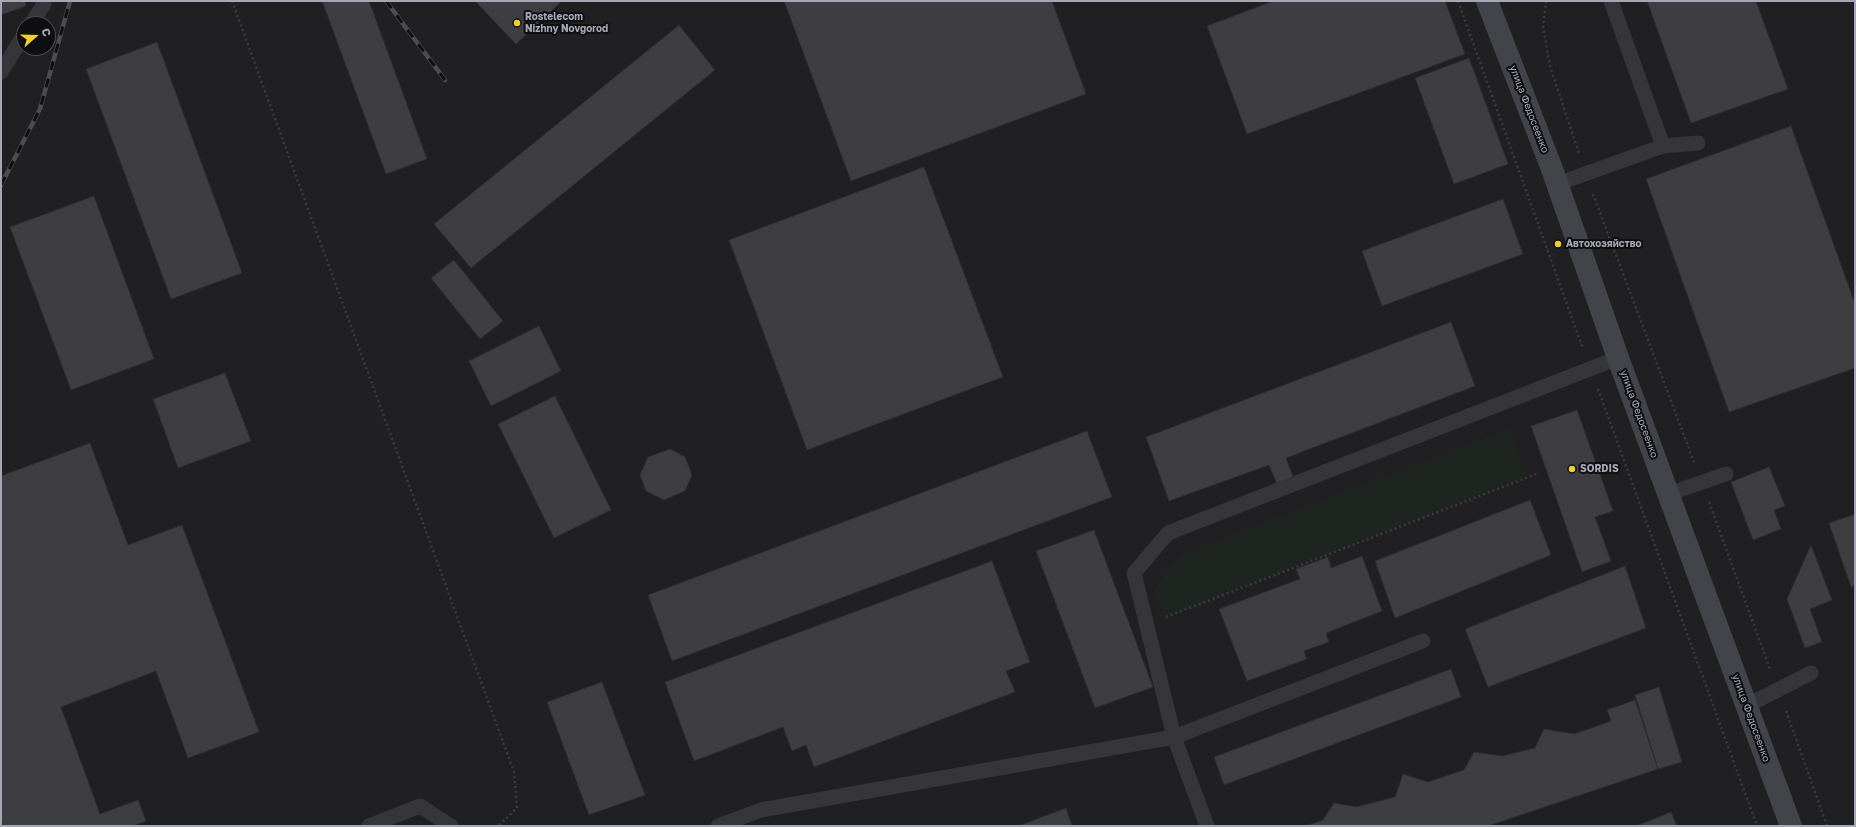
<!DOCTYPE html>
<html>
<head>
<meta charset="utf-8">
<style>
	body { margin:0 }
	#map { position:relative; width:1856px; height:827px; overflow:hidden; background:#141315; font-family:"Golos Text",sans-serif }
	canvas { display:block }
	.frame { position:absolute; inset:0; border:2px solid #a5a7b5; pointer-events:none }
	.north { position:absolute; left:16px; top:16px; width:40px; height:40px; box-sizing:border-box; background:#0f0e10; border:1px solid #4b4b52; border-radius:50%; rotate:70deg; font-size:11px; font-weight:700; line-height:16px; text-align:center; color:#a5a7b5 }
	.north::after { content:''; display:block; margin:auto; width:14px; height:18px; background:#eecf32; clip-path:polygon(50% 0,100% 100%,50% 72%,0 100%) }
</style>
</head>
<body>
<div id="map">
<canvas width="1856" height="827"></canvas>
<div class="frame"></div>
<div class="north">С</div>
</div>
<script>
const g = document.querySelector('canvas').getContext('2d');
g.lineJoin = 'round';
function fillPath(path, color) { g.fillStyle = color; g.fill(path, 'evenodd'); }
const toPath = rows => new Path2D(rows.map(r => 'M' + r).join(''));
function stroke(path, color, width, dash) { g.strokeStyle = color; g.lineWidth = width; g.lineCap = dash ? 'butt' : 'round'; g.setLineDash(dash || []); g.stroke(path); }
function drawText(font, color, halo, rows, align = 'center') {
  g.font = font + ' "Golos Text",sans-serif'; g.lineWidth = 4; g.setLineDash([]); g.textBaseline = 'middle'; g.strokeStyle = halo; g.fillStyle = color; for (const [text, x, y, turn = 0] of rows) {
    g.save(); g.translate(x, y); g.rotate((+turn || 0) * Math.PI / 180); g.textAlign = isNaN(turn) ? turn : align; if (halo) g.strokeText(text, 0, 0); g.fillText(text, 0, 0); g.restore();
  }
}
fillPath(toPath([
	[1,1,1855,1,1855,826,1,826],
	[24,24,48,24,48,48,24,48]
]), '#201f22');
fillPath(toPath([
	[1509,429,1527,477,1160,619,1153,592,1179,556]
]), '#1e2520');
const building = toPath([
	[1,1,25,1,26,6,1,15,1,1],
	[322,1,369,1,427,159,386,174,322,1],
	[475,1,562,1,516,44,475,1],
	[784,1,1052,1,1086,94,851,181,784,1],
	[1273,1,1445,1,1465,54,1247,134,1207,26,1273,1],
	[1647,1,1756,1,1788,89,1691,123,1647,1],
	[679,25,715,70,471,268,434,224,679,25],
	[157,42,242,273,171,299,86,69,157,42],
	[1469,58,1508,164,1454,184,1415,78,1469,58],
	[1791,126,1855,304,1855,368,1729,412,1646,179,1791,126],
	[924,167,1003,377,807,450,729,240,924,167],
	[94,196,154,359,71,390,10,227,94,196],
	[1503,199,1523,254,1382,306,1362,251,1503,199],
	[454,260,503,321,480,339,431,278,454,260],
	[1451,322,1475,386,1286,458,1293,477,1277,484,1269,465,1169,501,1146,437,1451,322],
	[539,326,561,371,491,406,469,361,539,326],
	[225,373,251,441,178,468,153,399,225,373],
	[555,396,611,510,554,538,498,424,555,396],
	[1577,410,1613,511,1595,517,1611,561,1582,572,1531,426,1577,410],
	[1087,431,1112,497,672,661,648,595,1087,431],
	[90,443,128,545,182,525,259,732,188,758,156,671,61,707,100,814,138,800,146,821,133,826,3,826,1,820,1,476,90,443],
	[670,449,685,457,692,475,685,491,664,500,646,491,640,475,648,457,670,449],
	[1769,467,1785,506,1774,510,1781,529,1753,540,1731,482,1769,467],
	[1530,500,1551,555,1395,618,1375,561,1530,500],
	[1855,512,1855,585,1851,587,1829,523,1853,515,1855,512],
	[1094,530,1153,687,1095,708,1036,551,1094,530],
	[1811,545,1832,600,1810,609,1822,642,1805,648,1787,599,1811,545],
	[1362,556,1382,611,1326,633,1329,642,1304,651,1307,659,1247,681,1219,609,1300,579,1296,569,1328,557,1331,568,1362,556],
	[992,561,1030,662,1006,671,1015,692,814,767,806,745,792,751,783,727,694,761,665,682,992,561],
	[1625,566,1646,628,1488,687,1465,629,1625,566],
	[1451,669,1461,697,1224,785,1214,757,1451,669],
	[602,682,645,795,589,815,547,702,602,682],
	[1659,687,1682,762,1658,769,1635,695,1659,687],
	[1635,700,1658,769,1488,826,1305,826,1323,820,1334,803,1356,807,1395,797,1403,774,1428,782,1464,770,1474,752,1502,756,1535,748,1544,729,1574,734,1611,721,1607,710,1635,700],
	[1066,808,1072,826,1018,826,1066,808],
	[1671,812,1677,826,1636,826,1671,812]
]);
fillPath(building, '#3e3d42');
stroke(building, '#2e2d31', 1);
stroke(toPath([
	[232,1,514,772,517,808,498,826],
	[1458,1,1583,349],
	[1546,1,1543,26,1550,66,1579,153],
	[1593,194,1694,462],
	[1598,389,1757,826],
	[1709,502,1770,669],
	[1166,617,1539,473],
	[1786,711,1827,826]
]), '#3b3b41', 2.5, [2, 3]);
stroke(toPath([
	[1611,1,1663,146],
	[31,24,44,4,43,1],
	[1,72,24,35],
	[1557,184,1663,146,1698,143],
	[1668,494,1726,474],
	[1746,706,1811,673],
	[369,826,420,806,451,826],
	[718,826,761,810,1174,737,1423,641],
	[1207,826,1174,737,1134,573,1168,533,1618,358]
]), '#35353a', 15);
stroke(toPath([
	[1487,1,1552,169,1618,358,1791,826]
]), '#43434a', 22);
const rail = toPath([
	[386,1,445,80],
	[1,185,40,109,70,1]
]);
stroke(rail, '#4c4c53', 4.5);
stroke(rail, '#0f0e10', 3, [9]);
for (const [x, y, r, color] of [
	[517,23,4,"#eecf32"],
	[1558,244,4,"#eecf32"],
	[1572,469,4,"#eecf32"]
]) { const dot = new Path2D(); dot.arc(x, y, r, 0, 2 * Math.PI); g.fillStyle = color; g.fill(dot); stroke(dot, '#0f0e10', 1.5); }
drawText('bold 10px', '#a5a7b5', '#0f0e10', [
	["Rostelecom",525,17],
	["Nizhny Novgorod",525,29],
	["Автохозяйство",1566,244],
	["SORDIS",1580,469]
], 'left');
drawText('10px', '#a5a7b5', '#0f0e10', [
	["улица Федосеенко",1529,109,69],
	["улица Федосеенко",1639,414,70],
	["улица Федосеенко",1751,718,70]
]);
</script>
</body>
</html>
